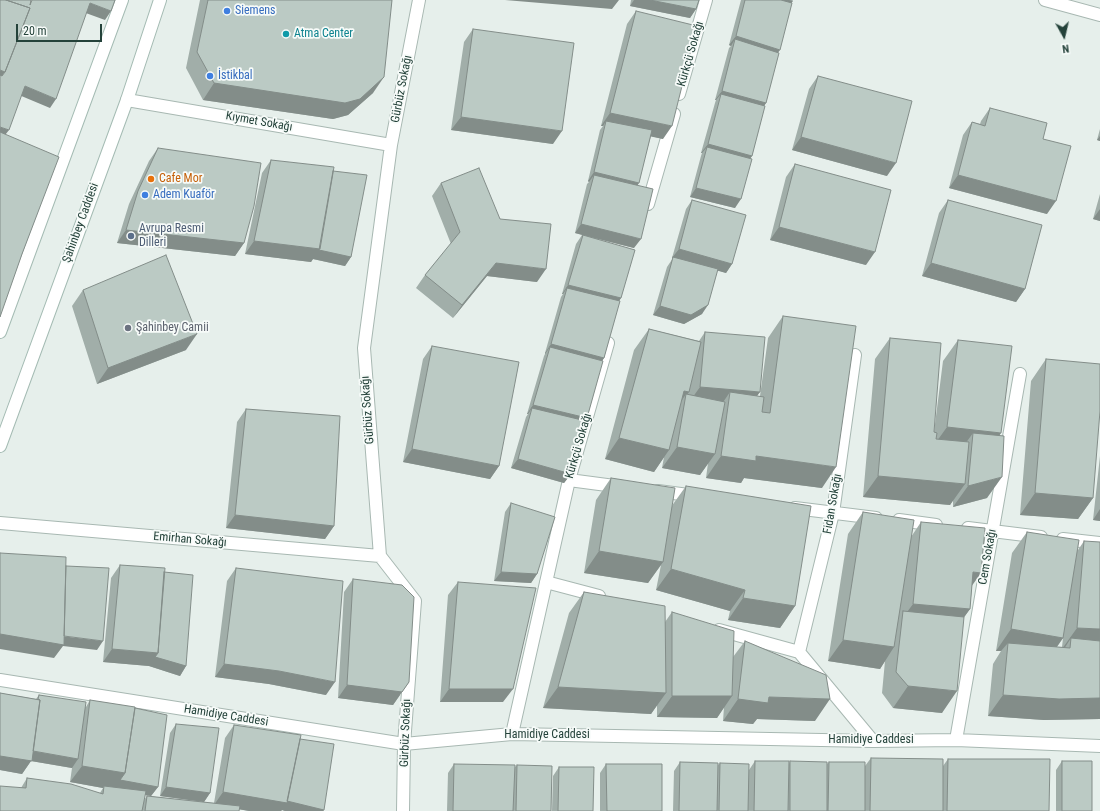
<!DOCTYPE html>
<html>
<head>
<meta charset="utf-8">
<style>
	body { margin:0 }
	#map { position:relative; width:1100px; height:811px; overflow:hidden; background:#e6efeb; font-family:"Roboto Condensed",sans-serif }
	canvas { display:block }
	.north { position:absolute; left:1044px; top:16px; width:40px; height:40px; -webkit-text-stroke:3px #f7fbf9; paint-order:stroke; rotate:172deg; font-size:11px; font-weight:700; line-height:16px; text-align:center; color:#24423a }
	.north::after { content:''; display:block; margin:auto; width:14px; height:18px; background:#24423a; clip-path:polygon(50% 0,100% 100%,50% 72%,0 100%) }
	.scale { position:absolute; left:16px; top:24px; width:86px; height:18px; box-sizing:border-box; border:2px solid #24423a; border-top:0; padding-left:5px; font-size:12px; line-height:14px; white-space:nowrap; color:#24423a; -webkit-text-stroke:3px #f7fbf9; paint-order:stroke }
</style>
</head>
<body>
<div id="map">
<canvas width="1100" height="811"></canvas>
<div class="north">N</div>
<div class="scale">20 m</div>
</div>
<script>
const g = document.querySelector('canvas').getContext('2d');
g.lineJoin = 'round';
const toPath = rows => new Path2D(rows.map(r => 'M' + r).join(''));
function stroke(path, color, width, dash) { g.strokeStyle = color; g.lineWidth = width; g.lineCap = dash ? 'butt' : 'round'; g.setLineDash(dash || []); g.stroke(path); }
function fillPath(path, color) { g.fillStyle = color; g.fill(path, 'evenodd'); }
function drawText(font, color, halo, rows, align = 'center') {
  g.font = font + ' "Roboto Condensed",sans-serif'; g.lineWidth = 3.5; g.setLineDash([]); g.textBaseline = 'middle'; g.strokeStyle = halo; g.fillStyle = color; for (const [text, x, y, turn = 0] of rows) {
    g.save(); g.translate(x, y); g.rotate((+turn || 0) * Math.PI / 180); g.textAlign = isNaN(turn) ? turn : align; if (halo) g.strokeText(text, 0, 0); g.fillText(text, 0, 0); g.restore();
  }
}
const minor = toPath([
	[1045,0,1100,15],
	[679,94,706,0],
	[127,100,391,145],
	[648,204,674,114],
	[569,480,622,487],
	[658,491,696,496],
	[795,508,876,518],
	[899,520,936,525],
	[0,523,380,556],
	[968,528,1041,537],
	[1063,539,1100,543],
	[546,582,599,596],
	[719,630,799,652,873,741],
	[799,652,833,513,855,355],
	[0,680,404,744,512,734,873,741,956,740,1100,746],
	[512,734,569,480,608,343],
	[956,740,1020,374],
	[403,811,404,744,415,601,380,556,364,348,391,145,419,0]
]);
const secondary = toPath([
	[0,332,122,0],
	[0,446,127,100,160,0]
]);
stroke(minor, '#a8b8b2', 14);
stroke(secondary, '#a4bbb3', 14);
stroke(minor, '#fff', 12);
stroke(secondary, '#fff', 12);
fillPath(toPath([
	[200,0,392,0,373,93,348,115,333,119,203,100,186,68],
	[631,0,699,0,696,9,690,18,630,6],
	[741,0,793,0,791,3,778,52,766,103,764,106,752,156,750,158,735,208,690,197,701,156,702,153,701,153,715,103,716,100,715,100,729,48,731,46,729,45],
	[636,11,663,139,651,136,637,186,634,248,598,239,621,298,619,301,604,358,602,361,587,418,585,421,571,474,564,483,511,468,526,417,528,414,527,414,544,356,545,354,545,353,561,297,563,294,562,294,576,244,582,235,575,233,587,184,589,182,588,181,600,130,603,126,601,126,627,24],
	[473,29,553,144,451,130,464,42],
	[818,76,887,176,792,150,809,89],
	[990,108,1043,139,1047,214,949,188,963,135,972,122,980,124,981,121],
	[1100,129,1100,141,1097,140],
	[158,148,244,243,235,256,117,243,129,204,149,161],
	[271,160,333,171,351,257,345,266,313,259,311,262,245,254,262,173],
	[795,164,866,265,770,240,786,177],
	[441,183,500,219,537,282,487,276,453,318,416,288,425,275,451,244,432,196],
	[1100,194,1100,221,1093,219],
	[692,200,732,264,726,273,717,270,702,314,684,324,653,315,667,267,673,258,672,258,686,209],
	[948,200,1025,289,1016,302,922,276,939,213],
	[83,290,186,350,97,384,72,306],
	[783,316,822,488,744,478,741,483,706,478,708,463,700,475,662,468,664,457,654,472,605,459,634,350,649,329,699,341,705,332,757,396,760,396,768,338],
	[890,338,934,432,943,361,958,340,1000,435,987,498,953,507,953,500,950,505,863,497,875,359],
	[432,346,499,466,490,479,403,462,423,359],
	[1046,359,1093,498,1078,519,1020,515,1031,381],
	[246,409,334,526,325,539,226,528,237,422],
	[1100,456,1100,521,1093,520],
	[611,478,671,507,686,486,795,606,780,628,728,620,730,611,656,590,661,565,648,583,584,573,596,500],
	[511,503,537,574,531,583,494,581,505,512],
	[863,512,911,537,921,522,972,586,970,609,964,617,942,713,893,708,882,693,885,661,880,669,828,661,848,534],
	[1027,532,1078,550,1084,541,1100,719,1044,720,988,716,993,664,1001,651,996,651,1012,553],
	[1063,638,1062,647,1057,647],
	[120,565,164,572,186,666,180,676,149,666,103,662,111,578],
	[236,568,326,695,269,684,215,677,227,581],
	[353,579,400,695,393,705,338,698,344,592],
	[458,582,503,702,440,702,448,595],
	[584,592,665,622,672,612,733,657,745,641,815,721,757,719,753,724,723,721,724,707,717,718,657,717,657,705,651,714,543,708,569,613],
	[0,693,36,699,39,695,86,707,90,700,158,787,151,796,145,795,144,800,147,796,203,802,160,796,170,733,176,724,210,793,204,802,214,803,225,738,234,725,300,739,324,810,323,811,285,811,282,810,281,811,249,811,239,809,239,811,0,811,21,788,27,778,100,793,103,788,70,782,72,768,31,761,22,774,0,770],
	[871,758,943,766,948,759,1049,811,673,811,674,771,680,762,718,765,720,763,749,770,755,761,789,764,790,761,827,764,829,762,865,766],
	[1062,761,1092,811,1056,811,1056,770],
	[454,764,514,768,517,765,551,811,447,811,448,773],
	[606,764,662,811,600,811,600,773],
	[559,767,593,811,552,811,553,776]
]), '#a1aea9');
fillPath(toPath([
	[505,0,619,0,612,9],
	[634,0,650,0,696,9,690,18,630,6],
	[747,0,789,0,793,1,786,10],
	[90,3,111,11,105,20,83,12],
	[736,36,780,50,773,59,735,39,731,46,729,45],
	[0,70,5,72,0,79],
	[384,77,373,93,348,115,333,119,203,100,214,83],
	[25,86,56,99,50,108,19,95],
	[722,91,766,103,760,112,721,94,716,100,715,100],
	[610,113,672,126,663,139,605,127,606,121,603,126,601,126],
	[461,117,562,131,553,144,451,130],
	[0,127,9,130,2,139,0,138],
	[1100,136,1100,141,1097,140],
	[801,137,896,163,887,176,792,150],
	[708,144,752,156,746,165,707,147,702,153,701,153],
	[594,172,639,183,633,192,594,175,589,182,588,181],
	[958,175,1056,201,1047,214,949,188],
	[696,188,741,199,735,208,690,197],
	[1100,209,1100,221,1093,219],
	[581,224,641,239,634,248,575,233],
	[779,227,875,252,866,265,770,240],
	[126,230,244,243,235,256,117,243],
	[254,241,320,249,351,257,345,266,313,259,311,262,245,254],
	[679,249,732,264,726,273,672,258],
	[496,263,546,269,537,282,487,276,453,318,462,305],
	[931,263,1025,289,1016,302,922,276],
	[568,285,621,298,615,307,567,288,563,294,562,294],
	[708,305,702,314,684,324,653,315,660,306],
	[197,334,186,350,97,384,108,368],
	[551,344,604,358,598,367,550,347,545,354,545,353],
	[700,387,760,392,745,413,730,392,717,411,685,408],
	[684,391,689,392,686,396,686,394,673,414],
	[533,405,587,418,580,427,532,408,528,414,527,414],
	[947,427,1001,433,986,455,973,433,960,451,932,448],
	[619,438,669,450,654,472,605,459],
	[677,447,715,454,700,475,662,468],
	[412,449,499,466,490,479,403,462],
	[721,456,756,456,836,467,822,488,744,478,741,483,706,478],
	[518,459,571,474,564,483,511,468],
	[878,476,965,484,950,505,863,497],
	[1002,477,987,498,953,507,968,486],
	[1035,493,1093,498,1078,519,1020,515],
	[1100,509,1100,521,1093,520],
	[235,515,334,526,325,539,226,528],
	[599,551,663,562,648,583,584,573],
	[671,569,745,590,730,611,656,590],
	[501,572,537,574,531,583,494,581],
	[973,572,981,573,966,594],
	[743,598,795,606,780,628,728,620],
	[913,604,970,609,955,630,902,619],
	[1077,628,1100,629,1100,652,1070,648,1071,638,1064,649,1062,649],
	[1011,629,1063,638,1048,659,1008,643,1001,651,996,651],
	[0,634,61,636,103,641,97,650,63,646,54,658,0,649],
	[843,640,894,647,880,669,828,661],
	[112,649,158,653,186,666,180,676,149,666,103,662],
	[224,664,279,671,335,682,326,695,269,684,215,677],
	[409,682,393,705,338,698,347,685],
	[908,686,957,691,942,713,893,708],
	[558,687,666,693,651,714,543,708],
	[449,689,513,689,503,702,440,702],
	[1003,695,1100,698,1100,719,1044,720,988,716],
	[672,696,732,696,717,718,657,717],
	[769,697,830,699,815,721,757,719,753,724,723,721,738,699],
	[31,751,78,759,72,768,31,761,22,774,0,770,0,756],
	[82,766,125,773,158,787,151,796,104,788,104,786,103,788,70,782],
	[166,787,210,793,204,802,160,796],
	[223,792,285,800,324,810,323,811,285,811,282,810,281,811,249,811,214,805]
]), '#838d89');
const building = toPath([
	[0,0,6,0,30,8,5,72,0,70,0,0],
	[6,0,31,0,30,5,32,0,115,0,111,11,90,3,56,99,25,86,9,130,0,127,0,75,2,76,5,72,30,8,6,0],
	[208,0,392,0,384,77,360,99,345,103,214,83,197,52,208,0],
	[650,0,699,0,696,9,650,0],
	[745,0,781,0,792,3,780,50,736,36,745,0],
	[636,11,697,26,672,126,610,113,636,11],
	[473,29,574,43,562,131,461,117,473,29],
	[735,39,779,53,766,103,722,91,735,39],
	[818,76,912,101,896,163,801,137,818,76],
	[721,94,765,106,752,156,708,144,721,94],
	[990,108,1047,123,1043,139,1071,146,1056,201,958,175,972,122,985,126,990,108],
	[606,121,652,130,639,183,594,172,606,121],
	[0,132,59,157,22,254,0,317,0,132],
	[707,147,752,159,741,199,696,188,707,147],
	[158,148,261,163,254,206,244,243,126,230,138,191,158,148],
	[271,160,334,167,320,249,254,241,271,160],
	[795,164,891,190,875,252,779,227,795,164],
	[479,168,500,219,551,224,546,269,496,263,462,305,425,275,460,232,441,183,479,168],
	[333,171,367,175,351,257,319,250,333,171],
	[594,175,653,189,641,239,581,224,594,175],
	[692,200,746,215,732,264,679,249,692,200],
	[948,200,1042,225,1025,289,931,263,948,200],
	[583,235,635,250,621,298,568,285,583,235],
	[166,255,197,334,108,368,83,290,166,255],
	[673,257,718,269,708,305,691,315,660,306,673,257],
	[567,288,620,301,604,358,551,344,567,288],
	[783,316,856,326,836,467,756,456,756,461,721,456,730,392,764,397,762,412,770,413,783,316],
	[649,329,701,342,689,392,684,391,669,450,619,438,649,329],
	[705,332,765,337,760,392,700,387,705,332],
	[890,338,941,343,934,432,937,433,936,439,969,442,965,484,878,476,890,338],
	[958,340,1012,346,1001,433,947,427,958,340],
	[432,346,519,362,499,466,412,449,432,346],
	[550,347,603,361,587,418,533,405,550,347],
	[1046,359,1100,364,1100,411,1093,498,1035,493,1046,359],
	[686,394,725,402,715,454,677,447,686,394],
	[532,408,586,421,571,474,518,459,532,408],
	[246,409,340,416,334,526,235,515,246,409],
	[973,433,1004,436,1002,477,968,486,973,433],
	[611,478,675,488,663,562,599,551,611,478],
	[686,486,811,506,795,606,743,598,745,590,671,569,686,486],
	[511,503,555,517,537,574,501,572,511,503],
	[863,512,914,520,894,647,843,640,863,512],
	[921,522,985,528,981,573,973,572,970,609,913,604,921,522],
	[1027,532,1079,540,1063,638,1011,629,1027,532],
	[1084,541,1100,542,1100,629,1077,628,1084,541],
	[0,553,66,557,64,645,0,634,0,553],
	[120,565,165,568,158,653,112,649,120,565],
	[66,566,109,568,103,641,64,636,66,566],
	[236,568,343,581,335,682,279,671,224,664,236,568],
	[164,572,193,575,186,666,155,657,158,653,164,572],
	[353,579,402,585,414,597,409,682,402,692,347,685,353,579],
	[458,582,536,588,513,689,449,689,458,582],
	[584,592,665,606,666,693,558,687,584,592],
	[903,611,964,617,957,691,908,686,896,672,903,611],
	[672,612,734,631,732,696,672,696,672,612],
	[1071,638,1100,641,1100,698,1059,699,1003,695,1008,643,1070,648,1071,638],
	[745,641,826,675,830,699,769,697,768,703,738,699,745,641],
	[0,693,40,700,32,761,0,756,0,693],
	[39,695,86,702,78,759,33,751,40,700,38,699,39,695],
	[90,700,135,707,125,773,82,766,90,700],
	[135,708,167,715,158,787,120,780,125,773,135,708],
	[176,724,219,728,210,793,166,787,176,724],
	[234,725,301,735,287,803,223,792,234,725],
	[300,739,334,744,324,810,287,801,300,739],
	[871,758,943,759,943,811,870,811,871,758],
	[948,759,1050,759,1049,811,947,811,948,759],
	[755,761,789,761,788,811,754,811,755,761],
	[790,761,827,762,827,811,790,811,790,761],
	[1062,761,1092,761,1092,811,1062,811,1062,761],
	[680,762,718,763,717,811,679,811,680,762],
	[829,762,865,762,865,811,828,811,829,762],
	[720,763,749,764,748,811,719,811,720,763],
	[454,764,515,765,513,811,453,811,454,764],
	[606,764,662,764,662,811,607,811,606,764],
	[517,765,552,766,551,811,516,811,517,765],
	[559,767,594,767,593,811,558,811,559,767],
	[27,778,71,784,103,794,104,786,146,791,142,811,0,811,0,786,26,788,27,778],
	[147,796,240,806,239,811,145,811,147,796]
]);
fillPath(building, '#bbcac4');
stroke(building, '#838d89', 1);
for (const [x, y, r, color] of [
	[227,11,4,"#3f7fe0"],
	[286,34,4,"#0f9aa8"],
	[210,76,4,"#3f7fe0"],
	[151,179,4,"#e8710a"],
	[145,195,4,"#3f7fe0"],
	[131,236,4,"#5c6f8a"],
	[128,328,4,"#6b7280"]
]) { const dot = new Path2D(); dot.arc(x, y, r, 0, 2 * Math.PI); g.fillStyle = color; g.fill(dot); stroke(dot, '#f7fbf9', 1.5); }
drawText('12px', '#366cbe', '#f7fbf9', [
	["Siemens",235,11],
	["İstikbal",218,76],
	["Adem Kuaför",153,195]
], 'left');
drawText('12px', '#0d838f', '#f7fbf9', [
	["Atma Center",294,34]
], 'left');
drawText('12px', '#24423a', '#f7fbf9', [
	["Kürkçü Sokağı",691,54,-74],
	["Gürbüz Sokağı",402,89,-79],
	["Kıymet Sokağı",259,122,10],
	["Şahinbey Caddesi",81,223,-70],
	["Gürbüz Sokağı",368,410,-94],
	["Kürkçü Sokağı",579,446,-74],
	["Fidan Sokağı",833,504,-80],
	["Emirhan Sokağı",190,540,5],
	["Cem Sokağı",988,557,-80],
	["Hamidiye Caddesi",226,716,9],
	["Gürbüz Sokağı",406,733,-88],
	["Hamidiye Caddesi",547,735],
	["Hamidiye Caddesi",871,740]
]);
drawText('12px', '#c56008', '#f7fbf9', [
	["Cafe Mor",159,179]
], 'left');
drawText('12px', '#4e5e75', '#f7fbf9', [
	["Avrupa Resmi",139,229],
	["Dilleri",139,243]
], 'left');
drawText('12px', '#5b616d', '#f7fbf9', [
	["Şahinbey Camii",136,328]
], 'left');
</script>
</body>
</html>
